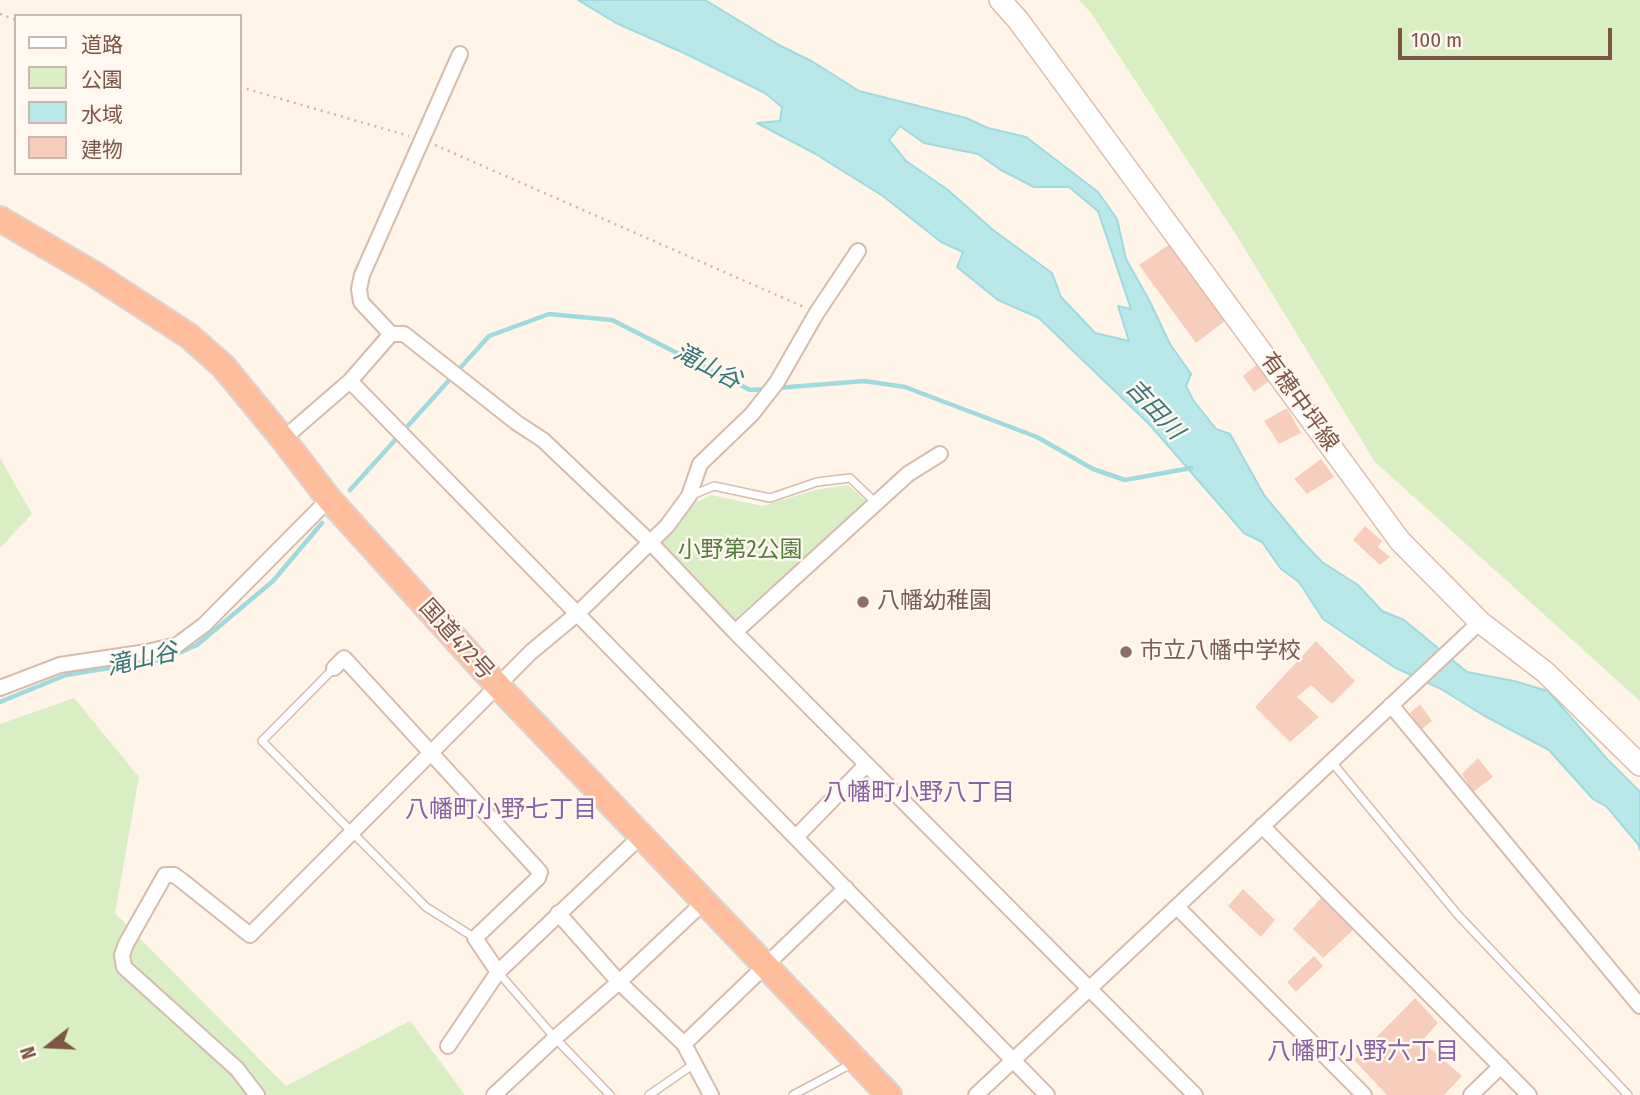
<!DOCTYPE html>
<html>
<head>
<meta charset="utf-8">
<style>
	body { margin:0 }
	#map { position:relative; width:1640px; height:1095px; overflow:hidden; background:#fff4e8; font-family:"Fira Sans Condensed","Noto Sans JP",sans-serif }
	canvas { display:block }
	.legend { position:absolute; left:14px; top:14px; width:228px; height:161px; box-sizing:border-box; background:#fff8f0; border:2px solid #cbb7ad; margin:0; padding:9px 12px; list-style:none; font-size:21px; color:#7d5648 }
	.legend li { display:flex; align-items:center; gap:14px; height:35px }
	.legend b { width:35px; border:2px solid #cbb7ad }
	.north { position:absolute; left:14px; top:1011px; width:70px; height:70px; -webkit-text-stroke:5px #fff8f0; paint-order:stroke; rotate:252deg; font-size:19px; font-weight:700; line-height:28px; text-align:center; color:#7d5648 }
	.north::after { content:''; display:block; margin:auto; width:24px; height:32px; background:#7d5648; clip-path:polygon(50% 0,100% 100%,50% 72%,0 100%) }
	.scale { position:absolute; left:1398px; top:28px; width:214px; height:32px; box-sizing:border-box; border:4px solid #7d5648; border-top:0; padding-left:9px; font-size:21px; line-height:24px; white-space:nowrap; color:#7d5648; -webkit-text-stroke:5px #fff8f0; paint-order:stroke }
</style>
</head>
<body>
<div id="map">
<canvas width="1640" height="1095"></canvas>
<ul class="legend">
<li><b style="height:9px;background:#fff"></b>道路</li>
<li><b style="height:19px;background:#d9efc3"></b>公園</li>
<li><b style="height:19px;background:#b9e8eb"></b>水域</li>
<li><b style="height:19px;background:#f7cebc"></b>建物</li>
</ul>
<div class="north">N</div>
<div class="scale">100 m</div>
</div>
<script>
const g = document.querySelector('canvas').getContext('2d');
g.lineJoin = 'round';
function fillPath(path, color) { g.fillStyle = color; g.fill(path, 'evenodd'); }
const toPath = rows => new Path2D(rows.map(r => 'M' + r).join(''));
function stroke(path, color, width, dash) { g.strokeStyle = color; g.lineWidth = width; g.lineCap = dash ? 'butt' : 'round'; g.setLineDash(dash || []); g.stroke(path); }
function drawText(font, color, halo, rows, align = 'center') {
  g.font = font + ' "Fira Sans Condensed","Noto Sans JP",sans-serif'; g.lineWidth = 5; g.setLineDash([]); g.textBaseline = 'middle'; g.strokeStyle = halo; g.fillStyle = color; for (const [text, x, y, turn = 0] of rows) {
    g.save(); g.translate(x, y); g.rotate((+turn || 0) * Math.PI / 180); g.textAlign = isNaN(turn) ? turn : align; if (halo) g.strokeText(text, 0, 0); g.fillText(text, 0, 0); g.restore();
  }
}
fillPath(toPath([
	[1079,0,1640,0,1640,701,1375,462,1235,233,1091,13],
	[0,458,32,514,0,548],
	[848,485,867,502,735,619,662,541,691,505,711,495,763,506,815,490],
	[74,698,139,777,115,913,286,1086,410,1021,465,1095,0,1095,0,724]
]), '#d9efc3');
const water = toPath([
	[578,0,705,0,779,45,813,62,859,91,966,118,988,128,1026,137,1098,192,1117,219,1126,259,1149,300,1170,344,1191,374,1186,386,1193,400,1216,429,1230,434,1264,495,1302,541,1322,562,1358,585,1382,611,1404,620,1467,672,1514,681,1548,691,1607,759,1640,792,1640,850,1638,844,1607,807,1593,799,1549,750,1483,715,1441,689,1394,667,1323,619,1299,582,1281,569,1262,542,1244,533,1150,425,1039,318,998,300,957,267,963,252,941,242,883,196,814,153,757,123,780,121,782,107,765,93,684,53,616,23,578,0],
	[900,126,924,143,978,154,1001,170,1034,187,1069,187,1098,211,1131,309,1118,306,1129,341,1095,333,1061,297,1052,273,993,230,948,190,906,161,889,140,900,126]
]);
fillPath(water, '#b9e8eb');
stroke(water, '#9edade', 2);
stroke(toPath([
	[777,388,864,381,905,387,1037,437,1093,469,1125,480,1191,468],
	[350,490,489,336,549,314,612,320,750,390,768,389],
	[0,702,66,675,165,659,197,645,273,581,322,523]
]), '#9edade', 4.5);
fillPath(toPath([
	[1170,244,1225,321,1196,343,1139,265],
	[1261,361,1272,379,1254,392,1243,376],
	[1287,408,1301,433,1279,444,1264,421],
	[1321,459,1334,477,1307,494,1294,479],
	[1365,526,1382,541,1378,547,1390,557,1380,565,1353,540],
	[1316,641,1355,681,1332,704,1311,685,1297,697,1319,717,1290,742,1255,707],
	[1420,704,1432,721,1421,730,1410,713],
	[1478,758,1493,777,1473,792,1462,774],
	[1243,889,1275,920,1261,937,1228,906],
	[1321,898,1353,930,1323,958,1293,929],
	[1314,956,1323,966,1296,992,1287,982],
	[1415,998,1438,1023,1422,1041,1462,1076,1444,1095,1387,1095,1354,1060]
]), '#f7cebc');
const service = toPath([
	[690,496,714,486,770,498,817,482,850,478,876,503],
	[334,668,262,741,426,907,475,938],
	[1331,761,1458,915,1628,1095],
	[498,972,555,1038,610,1095],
	[649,1095,694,1064],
	[793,1095,853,1063]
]);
const minor = toPath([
	[460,54,362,275,359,289,361,302,391,334,404,334,517,423,543,440,650,542,735,632,1195,1095],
	[350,381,1047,1095],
	[283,439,350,381,391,334],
	[735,632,908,474,940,454],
	[334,668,344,658,540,872,538,878,475,938,498,972],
	[0,688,60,665,147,652,177,645,204,625,329,499],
	[1391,705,1640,1006],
	[1262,826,1529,1095],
	[796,837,866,765],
	[1177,907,1364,1095],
	[558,913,619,982,684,1044,711,1095],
	[684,1044,846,888],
	[448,1046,498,972,642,835],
	[257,1095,237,1069,124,967,122,955,126,944,165,875,174,875,181,880,250,935,531,652,578,613,667,526,689,496,700,464,752,414,777,382,816,314,858,251],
	[494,1095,555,1038,619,982,705,901],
	[976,1095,1480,622],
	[1471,1095,1501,1066]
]);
const secondary = toPath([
	[1000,0,1018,20,1400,541,1480,622,1545,672,1640,765]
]);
const trunk = toPath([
	[0,219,94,274,189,336,223,366,283,439,329,499,499,687,889,1095]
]);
stroke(service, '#d5bcae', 10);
stroke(minor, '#d5bcae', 18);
stroke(secondary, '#dbbdad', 24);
stroke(trunk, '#ddd3cf', 28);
stroke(toPath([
	[0,14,16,20],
	[240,87,409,136],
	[435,145,804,307]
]), '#ddb19e', 2.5, [2, 5]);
stroke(service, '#fff', 7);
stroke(minor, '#fff', 14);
stroke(secondary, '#fff', 21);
stroke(trunk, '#ffbe9b', 24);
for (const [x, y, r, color] of [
	[863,602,7,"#8d6e63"],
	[1126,652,7,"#8d6e63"]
]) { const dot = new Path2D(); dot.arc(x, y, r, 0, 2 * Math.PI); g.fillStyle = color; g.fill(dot); stroke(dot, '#fff8f0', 2.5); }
drawText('23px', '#7d5648', '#fff8f0', [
	["有穂中坪線",1299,402,54],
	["国道472号",456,640,48]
]);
drawText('23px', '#547d3c', '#fff8f0', [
	["小野第2公園",740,551]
]);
drawText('23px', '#785e54', '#fff8f0', [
	["八幡幼稚園",877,602],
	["市立八幡中学校",1140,652]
], 'left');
drawText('italic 24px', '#36767b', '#fff8f0', [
	["滝山谷",707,367,27],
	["吉田川",1154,410,47],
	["滝山谷",142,660,-13]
]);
drawText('24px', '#8663a0', '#fff8f0', [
	["八幡町小野八丁目",919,793],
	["八幡町小野七丁目",501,810],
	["八幡町小野六丁目",1363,1052]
]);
</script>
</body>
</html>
